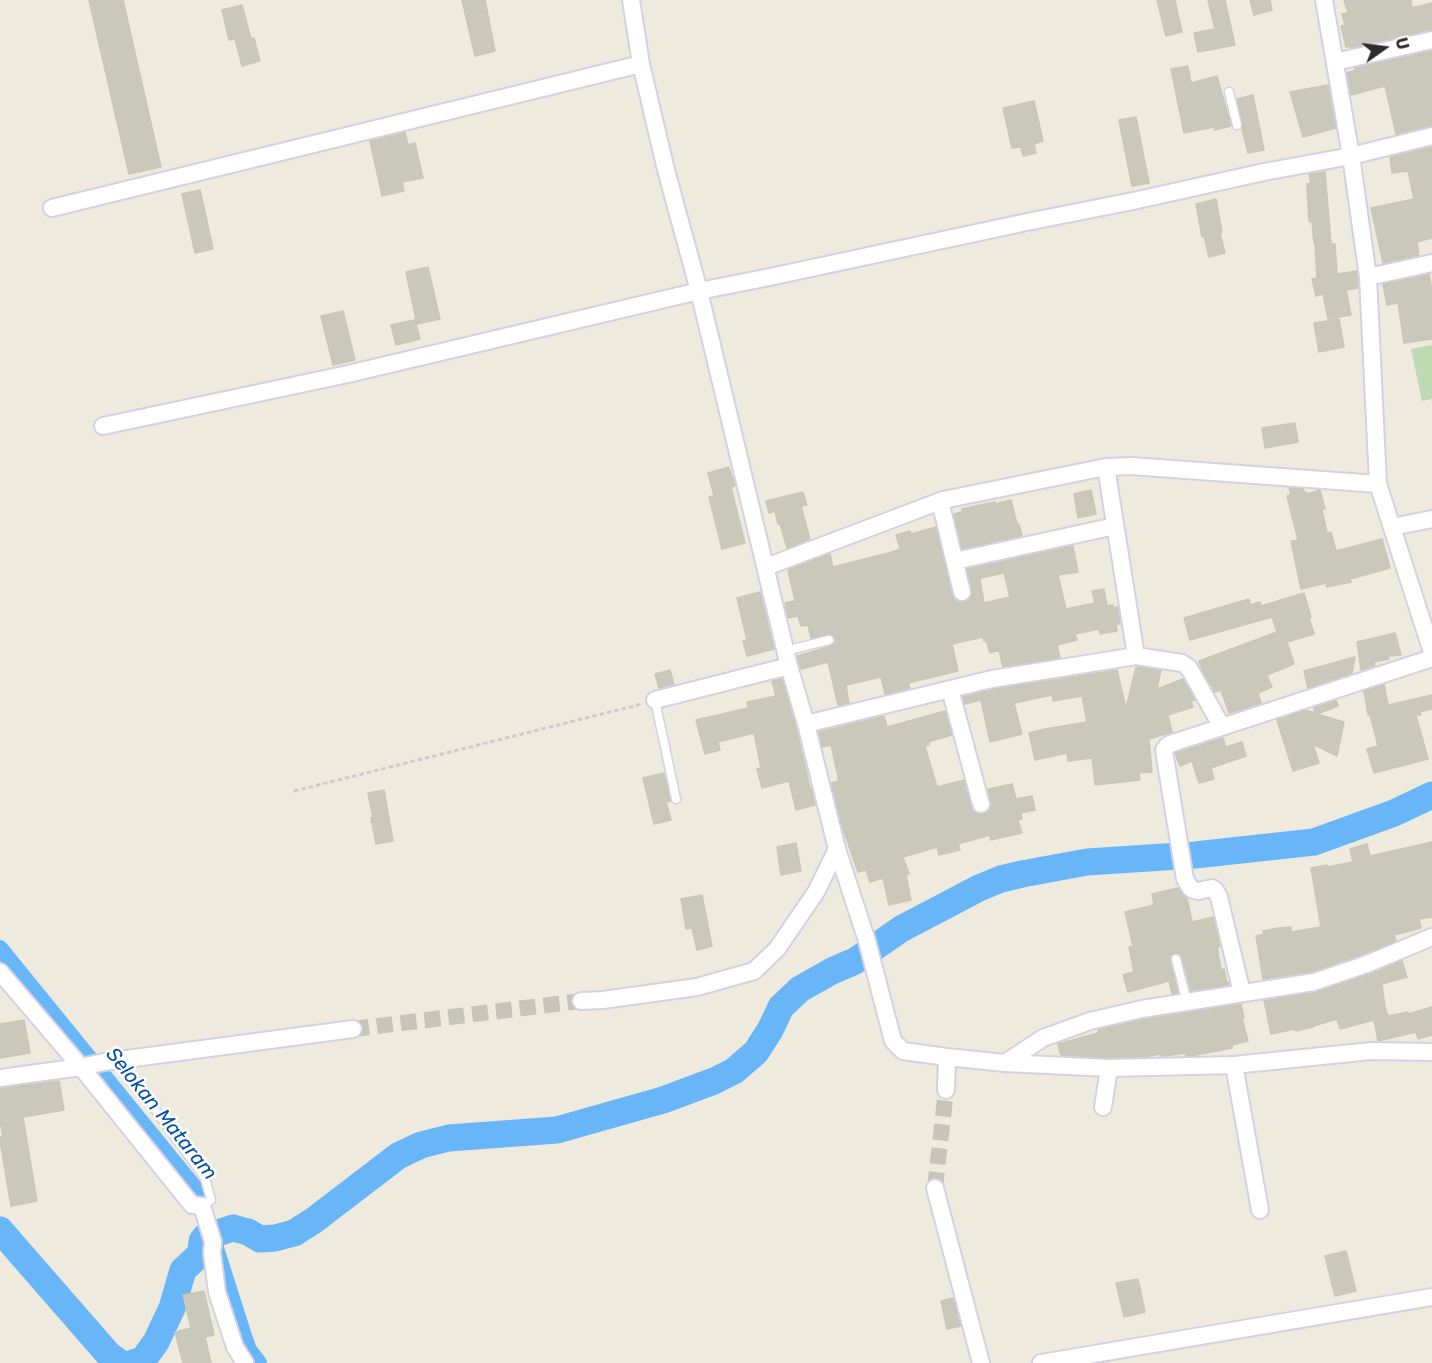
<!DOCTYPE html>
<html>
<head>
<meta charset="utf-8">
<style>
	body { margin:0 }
	#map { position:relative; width:1432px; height:1363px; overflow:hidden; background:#eeeadd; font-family:Rubik,sans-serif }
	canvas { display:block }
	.north { position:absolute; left:1354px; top:18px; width:60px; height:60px; -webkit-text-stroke:4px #fff; paint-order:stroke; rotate:76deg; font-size:16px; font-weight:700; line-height:24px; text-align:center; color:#2c2c2c }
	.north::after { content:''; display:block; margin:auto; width:21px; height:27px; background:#2c2c2c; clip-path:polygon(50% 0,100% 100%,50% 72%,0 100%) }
</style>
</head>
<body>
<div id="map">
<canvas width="1432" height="1363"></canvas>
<div class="north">U</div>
</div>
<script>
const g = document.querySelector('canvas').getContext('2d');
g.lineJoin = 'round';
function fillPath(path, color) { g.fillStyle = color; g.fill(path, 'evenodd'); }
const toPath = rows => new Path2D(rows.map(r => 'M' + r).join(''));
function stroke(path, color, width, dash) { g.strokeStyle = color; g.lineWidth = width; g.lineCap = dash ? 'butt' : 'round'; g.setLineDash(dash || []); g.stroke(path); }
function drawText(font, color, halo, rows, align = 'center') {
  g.font = font + ' Rubik,sans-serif'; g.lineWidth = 5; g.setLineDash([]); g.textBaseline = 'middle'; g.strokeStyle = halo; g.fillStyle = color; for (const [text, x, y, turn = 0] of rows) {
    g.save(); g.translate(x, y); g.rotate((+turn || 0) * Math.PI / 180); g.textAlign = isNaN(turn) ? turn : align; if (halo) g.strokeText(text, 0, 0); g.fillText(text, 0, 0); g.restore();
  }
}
fillPath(toPath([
	[1432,345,1432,399,1422,401,1411,349]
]), '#bedab3');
stroke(toPath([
	[0,948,196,1189,200,1195,207,1217],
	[216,1248,244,1336,249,1350,259,1363]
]), '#68b6f8', 16);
stroke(toPath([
	[0,1230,109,1355,120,1363],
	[133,1363,143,1360,156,1342,172,1308,183,1270,198,1256,201,1251,202,1241,205,1237,233,1228,248,1232,260,1239,275,1238,294,1233,313,1221,398,1156,421,1145,449,1138,557,1130,663,1100,714,1081,734,1071,756,1052,770,1030,781,1007,800,989,832,971,855,961,901,929,979,888,1001,879,1022,874,1087,862,1195,855,1314,842,1394,813,1432,795]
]), '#68b6f8', 27);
const building = toPath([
	[89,0,123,0,161,167,129,174,89,0],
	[462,0,485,0,495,51,475,56,462,0],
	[1157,0,1175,0,1182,32,1166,36,1157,0],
	[1208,0,1225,0,1235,45,1198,52,1194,33,1215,29,1208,0],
	[1250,0,1270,0,1272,10,1254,15,1250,0],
	[1344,0,1411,0,1412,8,1432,3,1432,30,1350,48,1350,46,1346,47,1341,26,1345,25,1342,14,1348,13,1344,0],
	[242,5,251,39,254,38,260,61,242,66,235,39,229,40,222,10,242,5],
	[1432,51,1432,126,1396,134,1385,86,1351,95,1347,73,1356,70,1355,68,1432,51],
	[1188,66,1191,83,1217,76,1231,126,1215,130,1214,127,1184,133,1171,69,1188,66],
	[1328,85,1336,128,1303,137,1290,92,1328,85],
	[1253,95,1264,150,1248,153,1242,129,1243,123,1237,99,1253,95],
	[1034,101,1043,141,1034,144,1036,153,1023,156,1021,147,1012,148,1003,108,1034,101],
	[1136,117,1149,183,1132,186,1119,120,1136,117],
	[405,132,408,145,415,143,423,178,402,182,404,191,382,196,370,141,405,132],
	[1432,147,1432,238,1417,242,1419,255,1383,263,1371,208,1414,199,1408,171,1392,173,1390,157,1432,147],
	[1325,172,1331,244,1335,244,1337,274,1357,271,1358,288,1346,290,1351,315,1328,319,1323,294,1316,296,1312,279,1317,278,1315,243,1314,243,1312,222,1309,222,1307,184,1311,183,1309,174,1325,172],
	[200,190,213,249,195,253,182,194,200,190],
	[1216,199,1222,232,1220,233,1225,253,1209,257,1204,236,1202,237,1196,204,1216,199],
	[428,267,440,319,417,324,406,272,428,267],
	[1429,274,1432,290,1432,339,1404,343,1398,303,1387,305,1383,284,1429,274],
	[343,311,355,360,333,365,321,316,343,311],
	[1339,319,1344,347,1319,352,1314,323,1339,319],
	[415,320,420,339,396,345,391,325,415,320],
	[1295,423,1298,442,1265,448,1262,428,1295,423],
	[729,467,735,486,731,487,745,543,722,549,709,497,714,496,708,473,729,467],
	[1289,488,1303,489,1304,492,1306,492,1307,494,1320,490,1325,509,1322,509,1327,533,1331,532,1336,551,1382,539,1390,568,1350,579,1351,582,1327,587,1326,583,1301,589,1291,541,1298,540,1287,496,1291,495,1289,488],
	[1091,490,1096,514,1078,518,1074,494,1091,490],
	[803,492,807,505,801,506,810,539,787,548,780,524,778,524,775,511,769,513,766,501,803,492],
	[1011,500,1017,524,1019,524,1022,536,962,549,954,514,962,512,962,509,980,505,995,502,995,504,1011,500],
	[936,527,952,594,954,599,958,602,964,602,969,600,972,594,967,569,1073,546,1078,572,1058,575,1066,609,1095,603,1092,591,1104,589,1107,606,1113,605,1113,608,1118,607,1120,624,1116,624,1117,631,1100,634,1099,629,1075,634,1077,640,1057,645,1060,658,1003,667,999,650,990,653,986,640,984,641,983,637,952,644,958,671,908,683,910,688,885,694,881,677,846,685,849,703,838,705,828,662,801,669,797,656,831,646,835,642,835,639,833,635,830,634,811,638,808,625,801,626,798,616,788,618,785,603,795,601,788,570,830,554,833,567,892,552,900,549,896,535,910,531,911,534,936,527],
	[1004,573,1010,597,984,603,980,578,1004,573],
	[760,592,774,649,747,656,743,641,747,640,737,598,760,592],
	[1304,593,1311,617,1309,617,1314,634,1287,642,1294,664,1267,675,1272,687,1258,693,1261,703,1229,713,1221,690,1215,692,1203,672,1199,661,1277,632,1272,617,1190,640,1184,618,1249,599,1250,605,1260,602,1261,606,1304,593],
	[1395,633,1401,655,1388,656,1389,659,1374,662,1375,666,1361,670,1357,642,1395,633],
	[1355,657,1352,673,1308,688,1304,671,1355,657],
	[1136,667,1161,670,1157,689,1183,679,1195,700,1191,701,1193,707,1168,715,1172,732,1149,739,1152,772,1139,773,1140,780,1095,785,1092,758,1068,761,1067,753,1035,760,1029,733,1045,729,1087,722,1082,696,1053,701,1052,695,1014,703,1022,734,990,742,981,700,965,704,963,697,994,689,1117,670,1126,708,1136,667],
	[670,670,674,684,659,688,655,674,670,670],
	[782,679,796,727,810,788,811,788,815,805,796,810,789,781,762,788,757,769,761,768,754,733,718,742,720,750,705,754,696,720,748,708,747,702,776,696,772,681,782,679],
	[1384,685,1388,705,1432,695,1432,709,1420,712,1421,715,1416,715,1428,759,1374,773,1367,749,1378,746,1370,715,1368,715,1364,691,1384,685],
	[1336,700,1338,706,1317,714,1344,722,1337,756,1313,744,1319,763,1293,771,1277,720,1306,710,1315,713,1314,708,1336,700],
	[945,711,952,735,928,742,929,745,925,746,937,787,964,780,971,807,974,812,979,814,983,814,989,811,991,806,988,789,1012,784,1016,799,1032,796,1035,810,1021,813,1022,819,1018,820,1022,833,991,840,990,835,958,844,960,850,939,855,937,847,903,857,909,874,906,875,911,900,889,905,883,878,870,882,866,870,858,872,841,823,831,783,839,781,831,745,822,747,819,732,884,716,887,727,945,711],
	[1223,738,1226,747,1242,742,1246,756,1211,768,1214,779,1199,783,1192,761,1180,766,1175,753,1223,738],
	[664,773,670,801,666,802,671,820,654,824,643,778,664,773],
	[384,790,393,841,376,844,371,818,373,817,368,793,384,790],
	[1432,842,1432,917,1419,919,1421,928,1394,935,1396,941,1363,954,1311,972,1263,979,1256,936,1264,934,1263,931,1278,928,1291,927,1291,932,1321,927,1311,868,1327,865,1327,867,1353,862,1350,849,1367,844,1370,856,1432,842],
	[796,843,801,871,781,875,777,847,796,843],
	[1178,888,1182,894,1187,898,1192,922,1213,917,1220,947,1217,947,1221,970,1224,969,1227,983,1229,983,1229,985,1191,991,1182,957,1180,954,1175,953,1171,955,1170,960,1178,993,1172,994,1169,981,1128,992,1123,975,1134,972,1129,947,1133,946,1125,912,1154,905,1152,894,1178,888],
	[702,895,712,946,697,950,692,928,686,929,681,899,702,895],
	[1402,961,1407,977,1382,984,1385,1007,1388,1016,1408,1012,1408,1014,1432,1007,1432,1035,1418,1039,1416,1032,1378,1041,1374,1020,1340,1029,1337,1019,1313,1026,1313,1027,1296,1031,1295,1029,1271,1034,1264,1000,1317,992,1370,974,1402,961],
	[1241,1004,1244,1018,1242,1018,1248,1041,1232,1045,1232,1048,1196,1055,1186,1056,1185,1053,1166,1056,1160,1056,1160,1054,1144,1057,1109,1058,1061,1055,1058,1044,1098,1033,1098,1030,1144,1019,1241,1004],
	[24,1020,30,1053,0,1058,0,1024,24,1020],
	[59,1081,64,1110,23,1117,37,1201,11,1206,0,1140,0,1137,3,1137,0,1120,0,1088,59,1081],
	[1346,1251,1356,1291,1335,1296,1325,1256,1346,1251],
	[1138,1279,1145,1312,1124,1317,1116,1283,1138,1279],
	[204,1291,214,1335,205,1337,211,1363,183,1363,175,1332,191,1328,183,1295,204,1291],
	[953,1298,961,1326,947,1329,941,1301,953,1298]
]);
fillPath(building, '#c9c8bb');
stroke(building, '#cac7b6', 1.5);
stroke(toPath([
	[353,1029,581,1001],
	[935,1188,946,1090]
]), '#c7c4ba', 16, [16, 8]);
const service = toPath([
	[1229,92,1237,125],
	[785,651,829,640],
	[655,700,676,799],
	[1176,959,1187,1002],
	[119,1060,205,1178,211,1200,202,1206]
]);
const minor = toPath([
	[631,0,641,64,666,170,699,291,789,666,806,724,837,849,867,941,893,1041,903,1051,947,1057],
	[1324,0,1351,156,1368,277,1378,484,1432,652],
	[1335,62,1432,40],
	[52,208,641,64],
	[1368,277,1432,263],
	[103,426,348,374,699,291,765,278,1027,222,1133,201,1264,172,1351,156,1432,136],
	[1106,467,1136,656],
	[940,501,962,592],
	[1392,527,1432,519],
	[955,561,1115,526],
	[766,567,943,500,1106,467,1131,466,1378,484],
	[950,689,981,804],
	[655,700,789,666],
	[806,724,992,679,1136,656,1182,663,1189,668,1222,727],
	[0,972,81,1067,192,1205,202,1206,213,1242,212,1253,217,1292,235,1347,245,1363],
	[1242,993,1219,897,1215,890,1212,888,1198,891,1191,889,1185,879,1165,757,1164,750,1167,746,1170,744,1432,658],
	[581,1001,603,1000,697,987,754,971,777,949,816,892,837,849],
	[1005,1063,1109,1068,1234,1065,1371,1051,1432,1052],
	[1234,1065,1260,1210],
	[0,1078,81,1067,104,1062,353,1029],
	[946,1090,947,1057,1005,1063,1043,1038,1090,1021,1142,1009,1314,982,1367,964,1432,937],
	[1103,1107,1109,1068],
	[935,1188,981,1363],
	[1041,1363,1432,1297]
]);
stroke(service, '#d2d2e5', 11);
stroke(minor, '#d2d2e5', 20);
stroke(toPath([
	[294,791,642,704]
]), '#ccc', 3, [4.5, 3]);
stroke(service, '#fff', 8);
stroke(minor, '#fff', 16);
drawText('italic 20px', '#0350a8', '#fff', [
	["Selokan Mataram",161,1114,51]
]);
</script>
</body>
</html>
